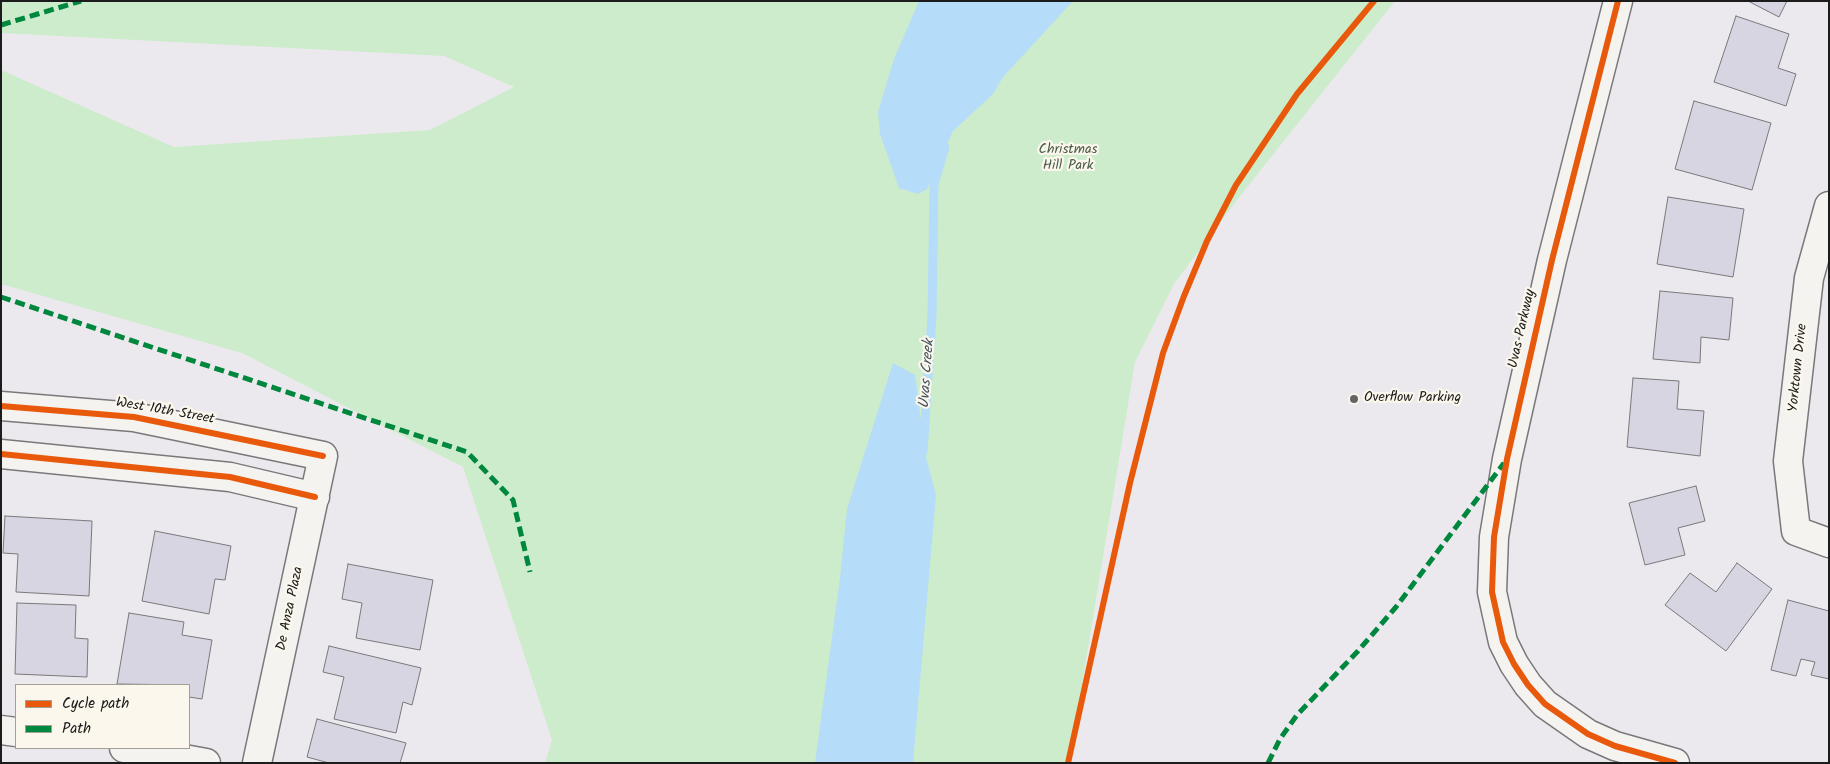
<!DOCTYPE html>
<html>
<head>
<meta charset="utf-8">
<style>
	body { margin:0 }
	#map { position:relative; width:1830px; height:764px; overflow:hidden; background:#ebe9ed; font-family:Kalam,sans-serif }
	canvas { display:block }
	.frame { position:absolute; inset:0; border:2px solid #1c1c1c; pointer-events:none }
	.legend { position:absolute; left:15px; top:684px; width:175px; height:65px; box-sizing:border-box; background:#fbf7ec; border:1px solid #a29f99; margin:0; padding:6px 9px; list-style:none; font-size:15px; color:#1c1c1c }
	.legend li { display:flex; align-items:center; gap:10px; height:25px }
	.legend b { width:25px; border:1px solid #a29f99 }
</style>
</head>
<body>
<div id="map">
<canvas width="1830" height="764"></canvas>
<div class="frame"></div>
<ul class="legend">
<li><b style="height:6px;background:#e8590c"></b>Cycle path</li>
<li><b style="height:6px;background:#00873e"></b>Path</li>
</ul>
</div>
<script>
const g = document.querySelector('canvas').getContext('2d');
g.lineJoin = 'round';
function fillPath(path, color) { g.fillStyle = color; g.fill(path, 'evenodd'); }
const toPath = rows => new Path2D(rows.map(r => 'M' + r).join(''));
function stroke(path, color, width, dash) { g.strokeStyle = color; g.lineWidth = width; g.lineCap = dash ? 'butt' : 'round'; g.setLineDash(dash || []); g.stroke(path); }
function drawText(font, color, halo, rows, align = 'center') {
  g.font = font + ' Kalam,sans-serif'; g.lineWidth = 4.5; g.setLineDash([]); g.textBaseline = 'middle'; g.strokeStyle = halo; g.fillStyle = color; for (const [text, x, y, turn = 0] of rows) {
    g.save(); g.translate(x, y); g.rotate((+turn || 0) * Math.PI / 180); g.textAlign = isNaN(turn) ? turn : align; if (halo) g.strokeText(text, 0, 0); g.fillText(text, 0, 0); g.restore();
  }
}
fillPath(toPath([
	[2,1,1395,1,1237,200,1174,284,1135,362,1079,703,1065,763,545,763,552,740,463,467,242,353,1,284,1,70,174,147,430,130,514,87,444,56,1,33]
]), '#cdeccc');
fillPath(toPath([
	[919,1,1073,1,1003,77,993,94,953,131,927,189,918,194,899,188,880,134,878,112,894,59],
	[893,363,915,375,925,453,936,495,913,763,815,763,840,578,847,509]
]), '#b5dcf9');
stroke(toPath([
	[923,452,932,316,934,184,945,147]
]), '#b5dcf9', 9);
const building = toPath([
	[1748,1,1787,1,1779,17,1748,1],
	[1736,16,1789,34,1778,68,1796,74,1786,106,1714,82,1736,16],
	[1694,101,1771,123,1752,190,1675,169,1694,101],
	[1668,197,1744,209,1733,277,1657,264,1668,197],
	[1660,291,1733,298,1729,340,1701,337,1700,363,1653,359,1660,291],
	[1633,378,1679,381,1677,409,1704,411,1700,456,1627,447,1633,378],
	[1696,486,1705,521,1678,528,1685,555,1645,565,1629,503,1696,486],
	[5,516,92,521,89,596,16,592,18,554,3,553,5,516],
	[155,531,231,546,225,580,215,579,209,614,142,601,155,531],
	[1737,563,1772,589,1726,651,1665,605,1690,573,1716,592,1737,563],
	[348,564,433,580,420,650,356,638,362,603,342,599,348,564],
	[1788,600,1829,611,1829,679,1811,675,1815,662,1801,659,1796,676,1771,670,1788,600],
	[17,603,76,605,75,638,88,639,87,677,15,674,17,603],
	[129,613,184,622,182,635,212,640,202,699,189,697,189,685,117,684,129,613],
	[329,646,421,668,412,705,403,702,396,733,334,719,344,677,323,672,329,646],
	[317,719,406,743,400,763,329,763,307,757,317,719]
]);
fillPath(building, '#d7d5e1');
stroke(building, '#79787a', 1);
const minor = toPath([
	[1618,1,1552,260,1507,459,1494,537,1492,592,1503,642,1514,664,1528,685,1545,704,1588,734,1615,746,1675,763],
	[1829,206,1809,278,1788,461,1796,531,1829,543],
	[1,406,134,417,323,456,257,763],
	[1,454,230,477,315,497],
	[1,730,16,732],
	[124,748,206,763]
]);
stroke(minor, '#79787a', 31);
stroke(minor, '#f4f3f0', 28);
stroke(toPath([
	[1,25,81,1],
	[1,297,467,452,513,500,530,572],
	[1268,763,1280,739,1297,715,1358,651,1396,607,1504,463]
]), '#00873e', 5, [10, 5]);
stroke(toPath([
	[1618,1,1552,260,1507,459,1494,537,1492,592,1503,642,1514,664,1528,685,1545,704,1588,734,1615,746,1675,763],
	[1,406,134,417,323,456],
	[1,454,230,477,315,497],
	[1068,763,1130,483,1163,353,1184,296,1207,241,1236,185,1297,94,1374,1]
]), '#e8590c', 6);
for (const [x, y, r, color] of [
	[1354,399,5,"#646465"]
]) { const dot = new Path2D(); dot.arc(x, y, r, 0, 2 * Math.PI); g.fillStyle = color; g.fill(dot); stroke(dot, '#fbf7ec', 2); }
drawText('14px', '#4a5b49', '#fbf7ec', [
	["Christmas",1068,151],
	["Hill Park",1068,167]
]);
drawText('14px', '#1c1c1c', '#fbf7ec', [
	["Uvas Parkway",1523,329,-77],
	["Yorktown Drive",1799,368,-84],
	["West 10th Street",165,412,10],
	["De Anza Plaza",291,609,-78]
]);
drawText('14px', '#1c1c1c', '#fbf7ec', [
	["Overflow Parking",1364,399]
], 'left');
drawText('italic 15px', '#435460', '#fbf7ec', [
	["Uvas Creek",928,374,-86]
]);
</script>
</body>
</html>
